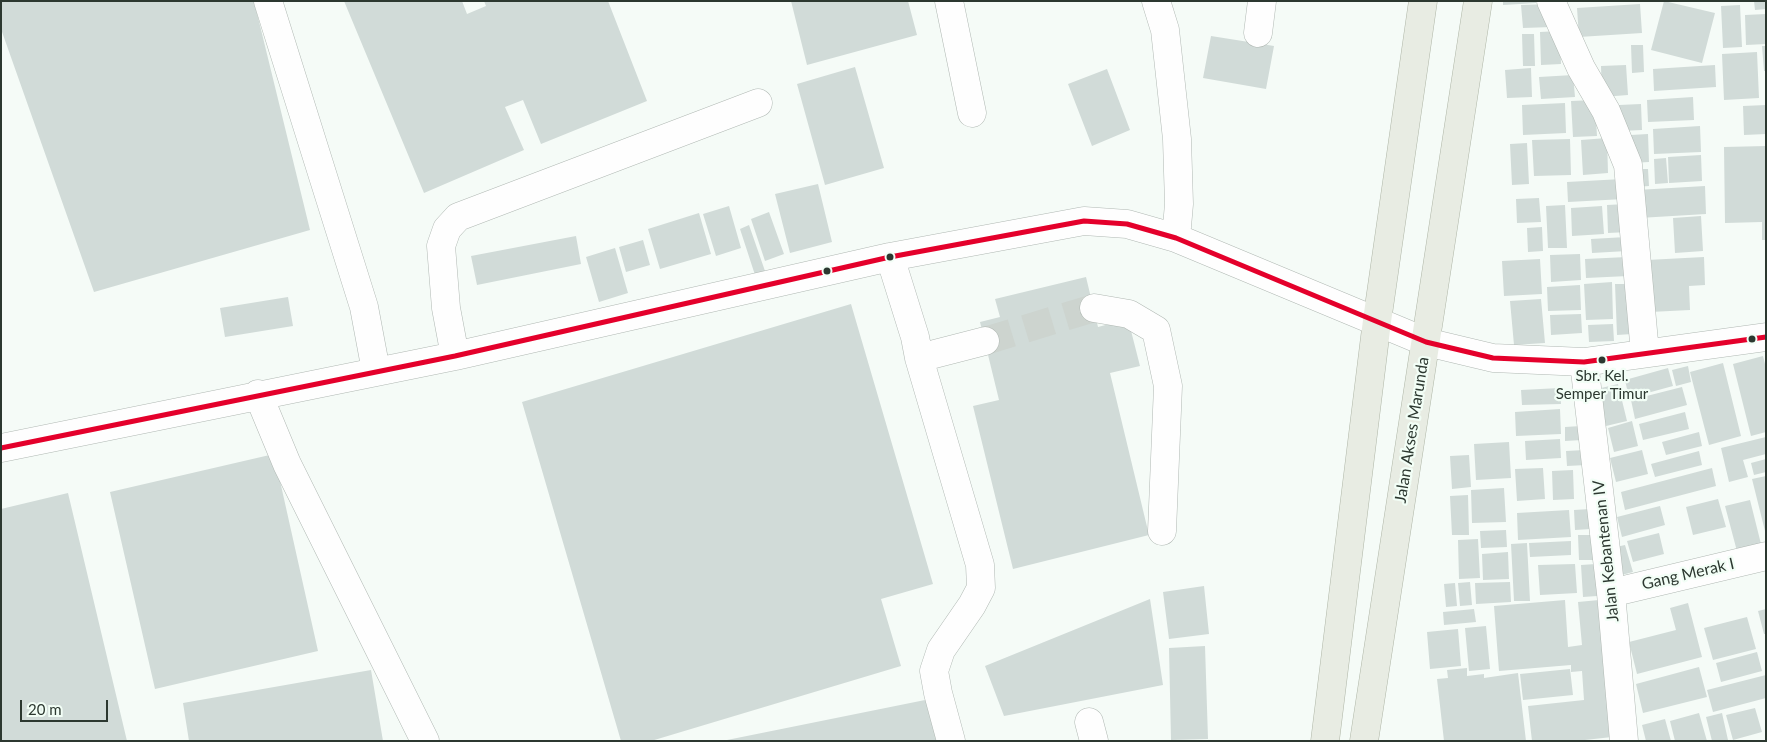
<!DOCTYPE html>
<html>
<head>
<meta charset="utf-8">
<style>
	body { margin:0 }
	#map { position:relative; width:1767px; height:742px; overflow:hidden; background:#f5fbf7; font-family:Lato,sans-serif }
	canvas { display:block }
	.frame { position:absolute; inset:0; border:2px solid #2c3830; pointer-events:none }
	.scale { position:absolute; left:20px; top:700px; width:88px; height:22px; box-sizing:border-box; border:2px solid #2c3830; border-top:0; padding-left:6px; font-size:15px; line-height:18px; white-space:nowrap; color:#2c3830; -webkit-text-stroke:4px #f2fef6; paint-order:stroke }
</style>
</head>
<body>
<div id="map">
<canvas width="1767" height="742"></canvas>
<div class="frame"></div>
<div class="scale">20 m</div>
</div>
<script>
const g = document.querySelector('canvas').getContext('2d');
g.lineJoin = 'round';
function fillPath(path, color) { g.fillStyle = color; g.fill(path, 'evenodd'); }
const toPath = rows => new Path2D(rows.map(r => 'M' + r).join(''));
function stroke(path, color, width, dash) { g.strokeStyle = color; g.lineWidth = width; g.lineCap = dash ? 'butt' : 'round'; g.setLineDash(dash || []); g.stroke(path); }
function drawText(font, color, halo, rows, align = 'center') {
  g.font = font + ' Lato,sans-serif'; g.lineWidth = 4.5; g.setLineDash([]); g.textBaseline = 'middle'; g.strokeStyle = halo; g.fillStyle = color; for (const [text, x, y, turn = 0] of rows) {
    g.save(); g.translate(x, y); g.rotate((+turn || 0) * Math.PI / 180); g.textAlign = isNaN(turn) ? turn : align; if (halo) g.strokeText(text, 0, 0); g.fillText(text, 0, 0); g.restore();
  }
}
fillPath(toPath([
	[1,1,254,1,310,230,94,292,1,29],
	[344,1,462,1,467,14,486,6,484,1,608,1,647,101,541,144,523,100,505,107,524,150,424,193],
	[791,1,908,1,917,35,807,65],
	[1503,1,1536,1,1536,3,1503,5],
	[1664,1,1715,13,1702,63,1651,50],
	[1754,1,1766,1,1766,9,1755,10],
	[1551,4,1552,27,1523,28,1521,5],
	[1640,4,1642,33,1579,37,1577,8],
	[1740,5,1742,47,1723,48,1721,6],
	[1766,14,1766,44,1746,45,1745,15],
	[1560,31,1561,64,1541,65,1540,32],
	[1522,34,1534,34,1535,66,1523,66],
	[1211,36,1274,46,1266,89,1203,78],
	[1631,45,1643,45,1644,72,1632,73],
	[1762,46,1766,46,1766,71,1764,71],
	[1757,52,1759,98,1724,100,1722,54],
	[1626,65,1628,95,1602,97,1601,66],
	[1715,65,1716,87,1654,91,1653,69],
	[855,67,884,168,825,185,797,84],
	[1531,68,1532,97,1507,98,1505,70],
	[1107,69,1130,130,1092,146,1068,84],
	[1573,75,1575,97,1541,99,1539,77],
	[1693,97,1694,120,1648,122,1647,100],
	[1595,100,1597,136,1573,137,1571,101],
	[1565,103,1566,133,1523,135,1522,105],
	[1641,104,1642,130,1620,131,1619,105],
	[1766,105,1766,134,1744,135,1743,106],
	[1700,126,1701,152,1654,154,1653,129],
	[1648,134,1649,162,1632,163,1631,135],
	[1607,138,1608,173,1583,175,1581,140],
	[1570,139,1571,175,1534,176,1532,140],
	[1527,143,1529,184,1512,185,1510,144],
	[1766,146,1766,240,1762,240,1762,222,1725,223,1724,147],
	[1701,155,1702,181,1669,183,1668,157],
	[1666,158,1668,183,1655,184,1654,159],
	[1635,169,1648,169,1649,186,1635,187],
	[1622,179,1624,199,1568,202,1567,182],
	[818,184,832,242,790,253,775,194],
	[1705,186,1706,214,1639,218,1637,190],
	[1539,198,1541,222,1517,223,1516,199],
	[1626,204,1628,232,1608,233,1607,205],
	[1565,205,1567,248,1548,248,1546,206],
	[729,206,741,248,716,256,703,214],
	[1602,206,1604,234,1572,236,1571,208],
	[769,212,784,254,765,261,751,219],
	[699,213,711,254,660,269,648,229],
	[1701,216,1703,251,1675,253,1673,218],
	[749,225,765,271,755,275,740,229],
	[1542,227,1543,251,1528,252,1527,228],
	[576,236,581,264,477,285,471,256],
	[1626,237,1627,251,1592,253,1591,239],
	[643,240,650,265,626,272,619,247],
	[615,248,628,293,599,302,586,257],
	[1580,254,1581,280,1551,282,1550,255],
	[1627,257,1628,276,1586,278,1585,259],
	[1704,257,1705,285,1689,286,1690,310,1650,312,1647,260],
	[1540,259,1542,294,1504,296,1502,261],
	[1086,277,1098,327,1128,319,1140,366,1110,373,1149,535,1013,569,973,406,999,400,980,322,1000,317,995,299],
	[1612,282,1613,319,1586,320,1584,284],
	[1615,284,1630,284,1632,334,1617,335],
	[1580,285,1581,310,1548,311,1547,287],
	[288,297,293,326,225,337,220,308],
	[1541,299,1545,343,1514,345,1510,301],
	[851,304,933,584,881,599,901,666,651,741,621,741,522,402],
	[1581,314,1582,333,1551,335,1550,315],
	[1613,324,1614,341,1589,342,1588,325],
	[1763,356,1766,368,1766,432,1751,436,1733,364],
	[1723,363,1741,436,1709,445,1690,372],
	[1688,366,1691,382,1676,386,1672,370],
	[1668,368,1673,386,1629,398,1625,380],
	[1618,384,1627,421,1606,426,1597,389],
	[1682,387,1687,405,1635,419,1631,400],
	[1560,388,1561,404,1522,405,1521,390],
	[1560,409,1561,434,1516,436,1515,412],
	[1685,412,1689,429,1643,440,1639,424],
	[1632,421,1638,446,1614,452,1608,428],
	[1581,426,1582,440,1565,441,1565,427],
	[1699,432,1702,446,1666,455,1662,442],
	[1766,437,1766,454,1743,460,1748,477,1729,482,1721,448],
	[1560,439,1561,458,1526,460,1525,441],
	[1509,442,1511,478,1476,480,1474,444],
	[1585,450,1586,465,1567,466,1566,451],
	[1642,450,1648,474,1616,482,1610,458],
	[1699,451,1702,465,1655,477,1651,464],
	[274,454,318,651,155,689,110,492],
	[1469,455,1471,487,1452,489,1450,456],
	[1766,459,1766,472,1754,475,1751,463],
	[1543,468,1545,499,1517,501,1515,469],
	[1712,468,1716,486,1625,510,1621,492],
	[1573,470,1574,499,1553,500,1552,471],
	[1766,476,1766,531,1765,531,1752,479],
	[1504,488,1506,522,1472,523,1471,490],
	[68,493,127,741,1,741,1,509],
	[1468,495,1469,535,1452,535,1450,496],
	[1718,499,1726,527,1693,535,1686,507],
	[1750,500,1762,548,1738,555,1725,506],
	[1660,506,1665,525,1622,537,1617,517],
	[1590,509,1591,529,1575,530,1574,510],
	[1569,510,1571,537,1518,540,1517,513],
	[1506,530,1507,547,1481,548,1480,531],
	[1659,533,1664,554,1633,562,1627,541],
	[1578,535,1592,535,1594,560,1579,560],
	[1478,539,1480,578,1459,579,1458,540],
	[1571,541,1571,555,1530,557,1529,543],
	[1527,543,1530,601,1514,601,1511,544],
	[1625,545,1633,572,1614,577,1607,549],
	[1508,552,1509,579,1483,580,1482,554],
	[1575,564,1577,593,1540,595,1538,565],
	[1596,564,1597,596,1583,597,1581,565],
	[1470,582,1472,605,1460,606,1458,583],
	[1510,582,1511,602,1476,604,1475,583],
	[1455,583,1457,606,1446,607,1444,584],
	[1204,586,1209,634,1169,639,1163,592],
	[1150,599,1163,685,1004,716,985,666],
	[1565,600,1568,647,1582,645,1578,602,1599,600,1612,737,1576,741,1532,741,1528,706,1584,700,1582,671,1571,672,1571,665,1499,671,1494,606],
	[1688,603,1702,657,1637,674,1629,642,1676,630,1670,608],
	[1474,609,1476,622,1444,625,1443,612],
	[1766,609,1766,634,1764,634,1758,611],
	[1747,617,1756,649,1713,660,1704,628],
	[1486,626,1490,669,1469,671,1465,628],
	[1458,629,1461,666,1430,669,1427,632],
	[1205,646,1208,739,1171,740,1169,648],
	[1757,652,1762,671,1721,682,1716,663],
	[1699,667,1707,697,1643,713,1636,684],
	[1467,668,1467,676,1484,674,1484,678,1518,673,1526,741,1444,741,1437,679,1448,678,1447,670],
	[1570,669,1573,695,1523,700,1520,674],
	[371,670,383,741,189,741,183,703],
	[1766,675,1766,698,1713,712,1707,690],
	[930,699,939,741,727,741,727,740],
	[1755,708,1762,732,1733,740,1726,715],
	[1699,713,1707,741,1675,741,1670,721],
	[1722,713,1728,740,1712,741,1706,717],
	[1665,719,1671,741,1646,741,1642,725]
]), '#d1dbd8');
stroke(toPath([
	[985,341,1094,308]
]), '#cdd4cf', 28, [28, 14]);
const minor = toPath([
	[268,1,364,307,376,371],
	[949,1,972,113],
	[1156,1,1165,30,1177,139,1179,204,1176,238],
	[1551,1,1581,68,1606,111,1628,165,1645,353],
	[1258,33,1262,1],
	[890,257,915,337,919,358,980,565,981,588,972,605,941,650,934,671,938,693,951,741],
	[1094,308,1129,314,1156,330,1168,386,1162,531],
	[455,356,446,308,441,246,447,229,458,217,758,103],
	[919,358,985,341],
	[1584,362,1611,593,1624,741],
	[258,394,287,464,425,741],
	[1,448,455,356,890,257,1084,221,1127,224,1176,238,1426,342,1493,358,1584,362,1766,337],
	[1611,593,1766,556],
	[1089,722,1094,741]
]);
const major = toPath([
	[1325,741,1377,321,1423,1],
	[1364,741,1478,1]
]);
stroke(minor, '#b0b8b3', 29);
stroke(major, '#aeb5a6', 29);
stroke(minor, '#fefefe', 28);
stroke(major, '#e8ece3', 28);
stroke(toPath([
	[1,448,455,356,890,257,1084,221,1127,224,1176,238,1426,342,1493,358,1584,362,1766,337]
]), '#e4002b', 5);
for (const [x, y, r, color] of [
	[890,257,4.5,"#2c3830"],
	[827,271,4.5,"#2c3830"],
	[1752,339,4.5,"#2c3830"],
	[1602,360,4.5,"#2c3830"]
]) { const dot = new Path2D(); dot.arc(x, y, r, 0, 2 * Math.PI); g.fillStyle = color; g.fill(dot); stroke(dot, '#f2fef6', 2); }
drawText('15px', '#2c3830', '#f2fef6', [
	["Sbr. Kel.",1602,376],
	["Semper Timur",1602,394]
]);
drawText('16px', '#2c3830', '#f2fef6', [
	["Jalan Akses Marunda",1412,430,-81],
	["Jalan Kebantenan IV",1606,551,-96],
	["Gang Merak I",1688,574,-13]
]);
</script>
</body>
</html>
